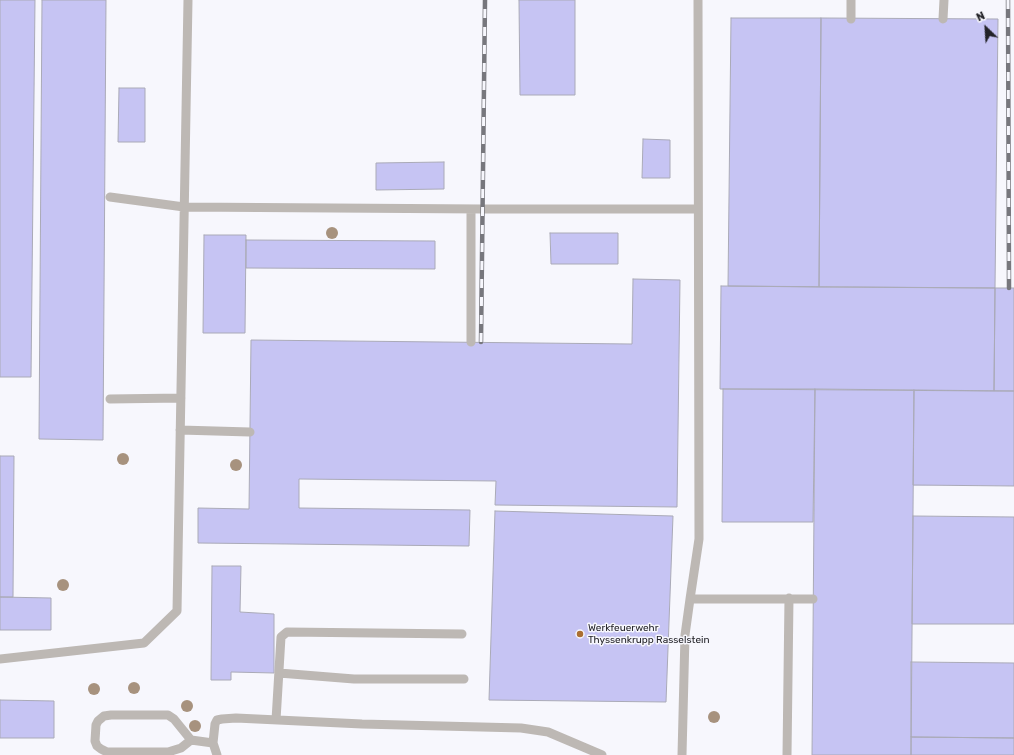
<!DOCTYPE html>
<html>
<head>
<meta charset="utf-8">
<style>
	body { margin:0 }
	#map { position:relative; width:1014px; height:755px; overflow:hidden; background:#f7f7fd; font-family:Rubik,sans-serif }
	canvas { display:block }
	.north { position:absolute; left:966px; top:8px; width:40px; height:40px; -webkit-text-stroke:3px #f7f7fd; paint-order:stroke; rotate:335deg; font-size:11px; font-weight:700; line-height:16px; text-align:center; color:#232328 }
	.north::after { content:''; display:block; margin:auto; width:14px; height:18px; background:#232328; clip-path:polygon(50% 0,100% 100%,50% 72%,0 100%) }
</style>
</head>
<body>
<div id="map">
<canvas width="1014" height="755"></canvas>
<div class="north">N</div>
</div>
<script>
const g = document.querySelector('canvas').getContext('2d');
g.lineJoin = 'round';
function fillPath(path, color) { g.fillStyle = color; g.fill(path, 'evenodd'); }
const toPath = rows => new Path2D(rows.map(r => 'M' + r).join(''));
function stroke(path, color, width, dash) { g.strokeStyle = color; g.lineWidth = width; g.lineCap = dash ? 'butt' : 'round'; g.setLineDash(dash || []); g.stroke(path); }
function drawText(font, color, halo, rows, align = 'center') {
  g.font = font + ' Rubik,sans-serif'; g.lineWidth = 3; g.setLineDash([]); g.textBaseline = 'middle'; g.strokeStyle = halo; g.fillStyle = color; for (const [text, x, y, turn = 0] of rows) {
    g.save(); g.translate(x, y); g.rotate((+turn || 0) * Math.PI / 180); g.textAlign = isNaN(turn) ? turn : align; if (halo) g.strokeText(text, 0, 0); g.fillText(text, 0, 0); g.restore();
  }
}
const building = toPath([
	[0,0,35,0,31,377,0,377,0,0],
	[42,0,106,0,103,440,39,439,42,0],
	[519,0,575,0,575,95,520,95,519,0],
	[731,18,821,18,819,287,728,286,731,18],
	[821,18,998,19,995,288,819,287,821,18],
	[119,88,145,88,145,142,118,142,119,88],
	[643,139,670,140,670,178,642,178,643,139],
	[444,162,444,189,376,190,376,163,444,162],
	[550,233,618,233,618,264,551,264,550,233],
	[204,235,246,235,245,333,203,333,204,235],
	[246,240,435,241,435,269,246,268,246,240],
	[633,279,680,280,677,507,495,505,496,481,299,479,299,508,470,510,469,546,198,543,198,508,249,509,251,340,632,344,633,279],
	[721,286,995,288,994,391,720,389,721,286],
	[995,288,1014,288,1014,391,994,391,995,288],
	[723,389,815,389,813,522,722,522,723,389],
	[815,389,914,390,911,755,812,755,815,389],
	[914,390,1014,391,1014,486,913,485,914,390],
	[0,456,14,456,13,597,0,597,0,456],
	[495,511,673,516,666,702,489,700,495,511],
	[913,516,1014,517,1014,624,912,624,913,516],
	[212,566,241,566,240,612,274,614,274,673,231,672,231,680,211,680,212,566],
	[0,597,51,598,51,630,0,630,0,597],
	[911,662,1014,663,1014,738,911,737,911,662],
	[0,700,54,701,54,738,0,738,0,700],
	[911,737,1014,738,1014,755,911,755,911,737]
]);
fillPath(building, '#c6c4f3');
stroke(building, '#aaaab7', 1);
stroke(toPath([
	[851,0,851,19],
	[943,19,944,0],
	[110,197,184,207,482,209,698,209],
	[471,209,471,342],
	[110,399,181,398],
	[180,430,250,432],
	[690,599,699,539,698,0],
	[0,659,144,643,177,611,188,0],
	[279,673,354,679,464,679],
	[276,720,281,637,287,632,462,634],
	[191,740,174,719,168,715,111,715,104,716,98,721,96,725,95,741,97,746,101,749,107,752,168,752,181,748,191,740,213,743],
	[217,755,213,743,215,724,217,720,222,719,236,718,362,724,521,728,548,732,602,755],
	[682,755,685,635,690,599,813,599],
	[787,755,789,598]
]), '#bdb8b4', 9);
const rail = toPath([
	[1008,0,1009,288],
	[481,342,485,0]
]);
stroke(rail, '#77777d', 4.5);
stroke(rail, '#f7f7fd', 3, [9]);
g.fillStyle = '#a7927e';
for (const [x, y] of [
	[332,233],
	[123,459],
	[236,465],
	[63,585],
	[134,688],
	[94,689],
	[187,706],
	[714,717],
	[195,726]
]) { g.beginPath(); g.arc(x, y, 6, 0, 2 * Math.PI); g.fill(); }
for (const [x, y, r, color] of [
	[580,634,4,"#ab6f32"]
]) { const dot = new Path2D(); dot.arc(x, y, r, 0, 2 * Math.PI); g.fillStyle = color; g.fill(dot); stroke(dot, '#f7f7fd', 1.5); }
drawText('10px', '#232328', '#f7f7fd', [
	["Werkfeuerwehr",588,628],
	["Thyssenkrupp Rasselstein",588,640]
], 'left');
</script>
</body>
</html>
